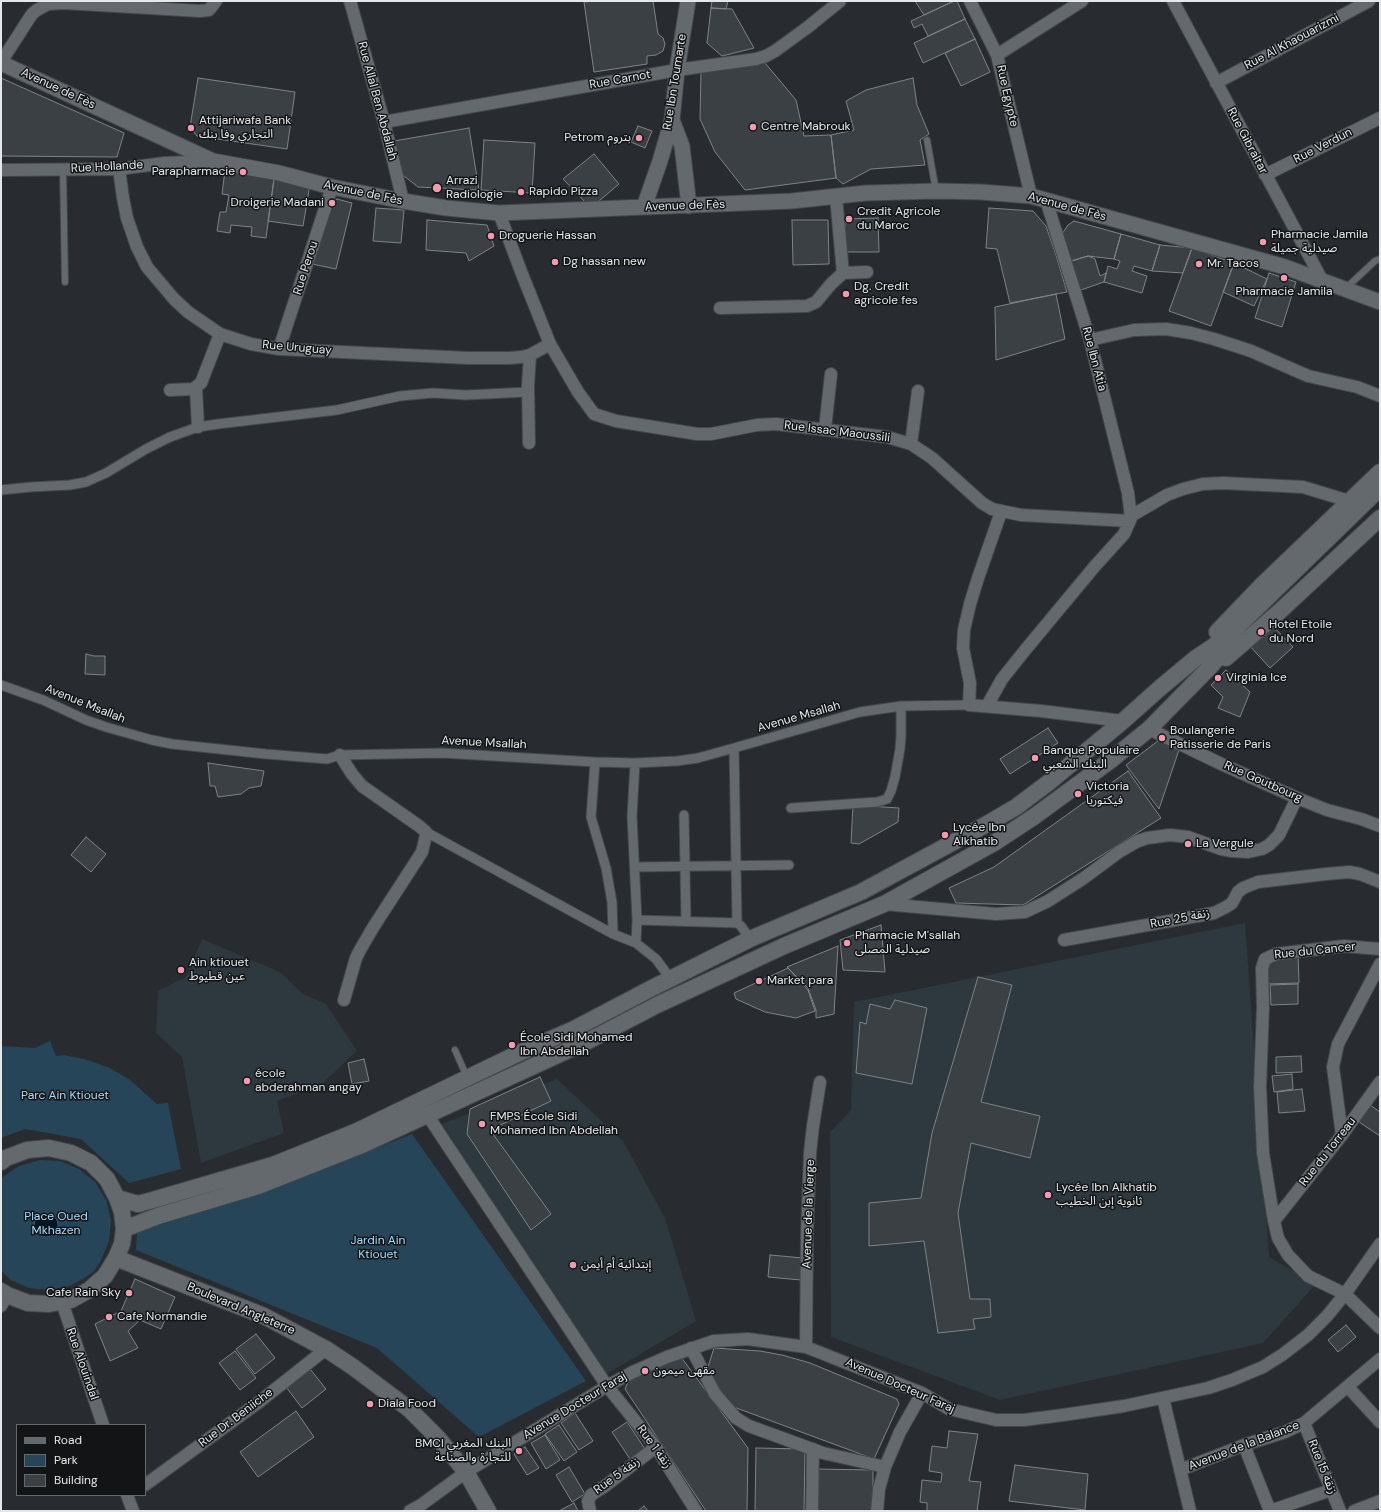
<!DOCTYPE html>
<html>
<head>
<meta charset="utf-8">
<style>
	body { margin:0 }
	#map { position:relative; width:1381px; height:1512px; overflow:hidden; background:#282c30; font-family:"DM Sans",sans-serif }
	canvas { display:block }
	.frame { position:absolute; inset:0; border:2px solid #e5e8ea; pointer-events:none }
	.legend { position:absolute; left:16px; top:1424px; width:130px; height:72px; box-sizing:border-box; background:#121416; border:1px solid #66696b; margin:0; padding:5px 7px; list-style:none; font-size:12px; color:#e5e8ea }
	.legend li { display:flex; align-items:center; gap:8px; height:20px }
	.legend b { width:20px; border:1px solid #66696b }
</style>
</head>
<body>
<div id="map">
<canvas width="1381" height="1512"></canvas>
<div class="frame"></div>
<ul class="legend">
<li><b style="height:5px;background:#64696d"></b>Road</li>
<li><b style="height:11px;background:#274559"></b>Park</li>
<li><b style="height:11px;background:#3b4044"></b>Building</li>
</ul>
</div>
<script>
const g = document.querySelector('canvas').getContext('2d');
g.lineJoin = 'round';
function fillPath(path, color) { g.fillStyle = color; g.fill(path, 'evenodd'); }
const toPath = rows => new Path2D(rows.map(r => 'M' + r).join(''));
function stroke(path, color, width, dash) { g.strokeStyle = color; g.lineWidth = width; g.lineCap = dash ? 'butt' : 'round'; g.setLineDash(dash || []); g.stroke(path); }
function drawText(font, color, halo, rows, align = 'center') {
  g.font = font + ' "DM Sans","Noto Sans Arabic",sans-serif'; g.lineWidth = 3; g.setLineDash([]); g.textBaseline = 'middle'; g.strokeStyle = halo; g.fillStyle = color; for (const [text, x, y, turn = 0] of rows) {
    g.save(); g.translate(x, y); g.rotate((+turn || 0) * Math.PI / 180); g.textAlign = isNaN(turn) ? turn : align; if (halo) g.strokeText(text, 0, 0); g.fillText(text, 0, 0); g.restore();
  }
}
fillPath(toPath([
	[1245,923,1269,1257,1316,1284,1263,1343,1000,1400,831,1337,830,1132,851,1110,854,1002],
	[202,939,280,972,303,994,326,1004,357,1051,321,1085,277,1101,284,1133,201,1163,182,1057,156,1033,158,991,186,977],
	[557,1079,623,1141,665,1218,696,1321,605,1375,442,1124]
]), '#2e383f');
fillPath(toPath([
	[50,1041,56,1056,63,1055,84,1059,110,1068,130,1080,157,1104,168,1103,181,1169,129,1183,81,1139,25,1129,1,1138,1,1046,35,1048],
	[412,1134,586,1381,479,1437,377,1348,136,1250,137,1232,273,1189],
	[40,1160,60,1161,79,1169,95,1182,106,1200,111,1220,109,1241,100,1262,94,1271,83,1279,69,1286,49,1290,29,1288,11,1280,1,1271,1,1178,19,1166]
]), '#274559');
const water = toPath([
	'34 1225a12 12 0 1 1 24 0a12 12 0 1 1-24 0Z'
]);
fillPath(water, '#001728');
stroke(water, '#455662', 1);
const building = toPath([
	[594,1,653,1,658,34,663,38,665,44,663,51,656,55,647,56,647,64,594,72,584,2,594,1],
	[712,1,728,1,726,9,711,8,712,1],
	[915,1,954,1,924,15,915,1],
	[954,1,957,1,965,19,928,36,922,24,914,28,911,21,954,1],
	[711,8,732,9,754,48,722,56,707,43,711,8],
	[965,19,975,39,923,63,914,43,965,19],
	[975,39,990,72,961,86,945,53,975,39],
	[765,63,796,100,804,136,831,135,836,178,745,190,715,152,700,119,701,72,765,63],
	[1,78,124,133,117,157,1,156,1,78],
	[198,78,295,92,287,149,197,136,191,128,191,121,198,78],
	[913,78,917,105,929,134,920,140,925,165,871,169,843,184,836,178,831,135,854,130,846,101,866,90,913,78],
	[638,126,652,131,645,148,631,142,638,126],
	[469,128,479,190,418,187,399,172,394,141,469,128],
	[484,140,535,143,532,193,481,190,484,140],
	[594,154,619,184,599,201,587,204,563,179,594,154],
	[225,170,274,179,266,238,251,236,252,227,231,225,230,233,217,231,220,212,226,212,229,195,222,194,225,170],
	[274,179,310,184,303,226,268,221,274,179],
	[337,199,352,203,336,269,312,264,332,203,337,199],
	[376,208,404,210,401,243,373,241,376,208],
	[989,208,1033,211,1046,226,1056,255,1067,292,1010,303,997,249,986,248,989,208],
	[878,218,879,252,846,252,845,219,878,218],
	[427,220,487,225,494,246,469,261,466,253,426,250,427,220],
	[792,220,828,220,829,264,793,265,792,220],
	[1074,221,1121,234,1114,259,1088,256,1068,262,1062,234,1068,225,1074,221],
	[1121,234,1160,245,1152,271,1134,266,1132,271,1147,276,1142,293,1104,282,1108,266,1117,269,1120,261,1114,259,1121,234],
	[1160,245,1192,248,1183,273,1152,271,1160,245],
	[1192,248,1234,263,1211,326,1169,311,1192,248],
	[1088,256,1095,259,1100,276,1106,273,1104,282,1078,291,1068,262,1088,256],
	[1234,263,1267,279,1254,306,1223,292,1234,263],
	[1269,273,1296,282,1282,327,1255,318,1269,273],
	[1056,294,1065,339,996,360,995,307,1056,294],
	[1270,623,1293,647,1270,668,1248,644,1270,623],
	[86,654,94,656,105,656,105,675,85,674,86,654],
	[1226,670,1250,692,1240,717,1218,708,1223,697,1211,685,1226,670],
	[1048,728,1058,743,1010,774,1000,759,1048,728],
	[1162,738,1180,747,1159,809,1126,765,1162,738],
	[208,763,264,771,261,786,249,788,241,794,218,797,215,786,210,786,208,763],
	[1128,771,1161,818,1023,905,956,903,949,888,994,867,1128,771],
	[853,805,899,808,898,822,859,844,851,843,853,805],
	[86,837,106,854,91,872,71,855,86,837],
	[881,925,885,972,843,970,840,940,881,925],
	[838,946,834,1014,816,1018,816,1010,808,988,787,967,838,946],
	[1298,954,1299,983,1267,984,1266,971,1271,962,1298,954],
	[788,968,808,990,815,1011,796,1018,765,1012,736,999,734,993,788,968],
	[978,977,1012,985,981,1102,1040,1116,1030,1158,971,1143,958,1213,970,1299,990,1299,991,1317,973,1319,975,1329,938,1333,924,1241,869,1246,869,1203,921,1198,932,1133,978,977],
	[1298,984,1298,1004,1271,1005,1270,985,1298,984],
	[895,1000,927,1008,912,1084,856,1073,860,1022,866,1024,870,1004,890,1009,895,1000],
	[1301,1056,1302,1072,1276,1073,1276,1057,1301,1056],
	[364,1059,369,1081,352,1084,348,1063,364,1059],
	[1292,1074,1293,1089,1274,1092,1272,1076,1292,1074],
	[540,1077,551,1101,490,1130,551,1214,531,1230,467,1134,470,1109,540,1077],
	[1302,1089,1305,1111,1279,1113,1277,1092,1302,1089],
	[1370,1105,1380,1112,1380,1136,1359,1122,1370,1105],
	[770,1255,803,1258,801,1280,768,1277,770,1255],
	[135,1279,175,1297,161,1329,140,1320,128,1331,138,1348,110,1361,95,1324,121,1311,135,1279],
	[1346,1325,1356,1337,1338,1352,1328,1340,1346,1325],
	[256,1334,275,1358,255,1374,236,1349,256,1334],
	[714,1348,760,1351,782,1355,810,1363,897,1399,899,1404,874,1459,731,1406,707,1370,714,1348],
	[235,1351,256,1378,240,1390,219,1363,235,1351],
	[681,1357,748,1448,747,1511,706,1511,625,1389,631,1374,681,1357],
	[310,1369,326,1389,302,1408,286,1387,310,1369],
	[296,1411,314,1437,258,1477,240,1452,296,1411],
	[575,1413,593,1441,579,1450,561,1423,575,1413],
	[627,1422,645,1449,630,1459,612,1432,627,1422],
	[559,1425,577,1452,564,1461,545,1434,559,1425],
	[949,1431,978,1434,969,1481,981,1482,977,1511,927,1511,927,1503,920,1502,922,1480,941,1482,942,1473,929,1471,932,1446,947,1448,949,1431],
	[545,1435,560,1460,546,1469,531,1443,545,1435],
	[525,1447,539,1468,527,1475,514,1454,525,1447],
	[756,1448,805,1449,804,1511,755,1511,756,1448],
	[1015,1465,1088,1474,1085,1510,1009,1501,1015,1465],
	[569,1467,585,1494,572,1502,556,1475,569,1467],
	[816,1469,873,1470,873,1511,816,1511,816,1469],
	[574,1503,578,1511,559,1511,574,1503],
	[644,1506,648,1511,638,1511,644,1506]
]);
fillPath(building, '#3b4044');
stroke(building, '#7d8387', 1);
const service = toPath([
	[927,140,936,191],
	[63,169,65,282],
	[1346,288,1375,261,1380,259],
	[455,1050,467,1077]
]);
const pedestrian = toPath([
	[1,490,31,487,70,485,86,482,106,473,146,449,170,437,198,427,218,424,337,410,400,396,433,393,466,395,528,392],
	[1,685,43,700,86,720,106,727,152,740,172,744,266,754,327,759,340,755,442,753,595,762,635,763,677,761,698,758,734,748,860,712,901,706,969,705],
	[734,748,737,923],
	[595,762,591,817,606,868,612,902,613,934],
	[635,763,632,816,637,920,636,943],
	[791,808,877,802,887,799,891,791,895,777,900,749,901,736,901,706],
	[684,815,686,921],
	[426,832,613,934,636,943,656,959,670,978],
	[635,867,789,865],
	[637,920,737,923,741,926,750,939]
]);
const minor = toPath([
	[350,1,384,122,403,201],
	[970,1,997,55,1031,196],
	[1173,1,1322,280],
	[997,55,1082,1],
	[1,62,32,14,37,10,48,4,64,3,200,11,209,10,216,1],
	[1216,83,1369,1],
	[384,122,677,70,756,59,766,56,775,51,808,27,840,1],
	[119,169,123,198,127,218,137,247,147,267,174,299,188,312,220,334,251,344,279,349,468,358,510,358,521,357,530,355,550,344],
	[1,170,119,169,165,163,213,161],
	[1265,175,1380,118],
	[836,197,843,273],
	[499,213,522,274,550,344,578,392,594,414,616,421,697,434,711,434,757,425,776,424,887,437,911,444,932,458,982,503,992,509,1021,515,1130,521],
	[720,308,807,306,816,302,831,284,843,273,867,272],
	[1090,340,1134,330,1166,329,1191,333,1214,339,1251,351,1308,376,1357,387,1380,396],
	[279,349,332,187],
	[196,388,198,427],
	[170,390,193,389,201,383,220,334],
	[825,429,831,374],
	[529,443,528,385,530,355],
	[911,444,918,391],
	[1001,512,978,578,970,604,964,630,963,648,970,683,969,705,1041,711,1123,721],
	[1131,516,1167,495,1183,489,1203,484,1223,483,1303,487,1349,501],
	[987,706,1002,679,1026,649,1095,566,1124,534,1131,518,1128,493,1090,340,1046,200],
	[1149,729,1217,762,1297,798,1327,810,1361,819,1380,826],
	[340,755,352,774,362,786,419,826,426,832,426,835,422,852,374,926,360,950,356,958,344,1000],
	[884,904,996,914,1025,912,1048,901,1084,878,1119,852,1136,842,1147,838,1170,835,1188,837,1221,849,1232,851,1248,852,1262,849,1269,845,1279,835,1297,798],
	[1064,940,1214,913,1226,907,1232,903,1238,892,1243,888,1258,882,1326,874,1349,872,1360,874,1380,882],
	[1380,949,1344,946,1276,954,1265,959,1262,968,1263,1007,1260,1087,1263,1153,1274,1221,1278,1238,1288,1255,1308,1276,1345,1294,1380,1328],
	[428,1116,607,1386,656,1447,696,1511],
	[1342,1135,1333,1067,1338,1044,1380,964],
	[1274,1221,1342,1135,1380,1082],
	[62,1302,103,1425],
	[1,1306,7,1295],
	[806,1347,807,1234,810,1153,813,1126,820,1082],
	[691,1348,715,1394,736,1418,749,1426,823,1453,885,1467],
	[1348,1387,1380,1422],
	[1163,1398,1190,1511],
	[1304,1423,1340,1511],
	[1244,1445,1270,1511],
	[1180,1470,1244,1445,1285,1432,1304,1423,1380,1359],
	[145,1485,259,1402,326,1349],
	[127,1495,133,1511],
	[410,1511,421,1505,466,1472,607,1386,633,1372,667,1357,714,1341,748,1339,806,1347,922,1393,949,1409,996,1420,1024,1420,1063,1415,1124,1406,1208,1388,1232,1380,1263,1367,1282,1355,1308,1335,1327,1316,1345,1294,1380,1244],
	[590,1511,588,1501,591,1495,605,1486,656,1447],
	[812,1511,813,1449],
	[877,1511,879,1489,885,1467,900,1432,922,1393],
	[1270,1511,1331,1490],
	[1354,1511,1380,1501]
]);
const tertiary = toPath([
	[1,63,213,161,279,173,332,187,403,201,446,208,499,213,792,201,866,193,936,191,981,192,1031,196,1285,267,1380,302],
	[672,120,682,146,689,206],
	[644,207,660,161,672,120,677,70,688,1]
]);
const secondary = toPath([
	[1217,632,1262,585,1380,472],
	[1226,658,1279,612,1380,518],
	[1,1162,6,1158,27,1150,49,1148,71,1153,91,1163,107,1179,117,1198,122,1212,124,1229,122,1244,116,1258,105,1276,89,1290,71,1300,49,1304,28,1303,7,1295,1,1291],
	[117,1198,138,1204,153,1200,273,1165,355,1132,519,1053,574,1029,652,988,750,939,861,892,987,824,1016,807,1048,783,1123,721,1160,688,1196,658,1217,644,1231,633,1380,488],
	[124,1229,158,1216,258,1186,362,1145,588,1041,657,1005,784,946,884,904,994,843,1035,816,1111,760,1149,729,1209,668,1233,640],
	[116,1258,264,1316,326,1349,353,1367,409,1409,438,1438,466,1472,488,1511]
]);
stroke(service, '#44484a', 8);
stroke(pedestrian, '#44484a', 11);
stroke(minor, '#44484a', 14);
stroke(tertiary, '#44484a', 17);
stroke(secondary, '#44484a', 18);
stroke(service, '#64696d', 6);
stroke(pedestrian, '#64696d', 9);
stroke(minor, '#64696d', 12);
stroke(tertiary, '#64696d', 15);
stroke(secondary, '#64696d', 16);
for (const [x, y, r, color] of [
	[753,127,4,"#f29aae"],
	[191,128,4,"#f29aae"],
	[639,138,4,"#f29aae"],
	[243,172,4,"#f29aae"],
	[437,188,5,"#f29aae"],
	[521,192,4,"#f29aae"],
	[332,203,4,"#f29aae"],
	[849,219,4,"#f29aae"],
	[491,236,4,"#f29aae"],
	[1263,242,4,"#f29aae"],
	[555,262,4,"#f29aae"],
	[1199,264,4,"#f29aae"],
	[1284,278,4,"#f29aae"],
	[846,294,4,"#f29aae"],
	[1261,632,4,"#f29aae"],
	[1218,678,4,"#f29aae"],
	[1162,738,4,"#f29aae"],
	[1035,758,4,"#f29aae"],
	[1078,794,4,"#f29aae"],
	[945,835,4,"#f29aae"],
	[1188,844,4,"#f29aae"],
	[847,943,4,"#f29aae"],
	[181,970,4,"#f29aae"],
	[759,981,4,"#f29aae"],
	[512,1045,4,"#f29aae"],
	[247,1081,4,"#f29aae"],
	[482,1124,4,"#f29aae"],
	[1048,1195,4,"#f29aae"],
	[573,1265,4,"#f29aae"],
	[129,1293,4,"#f29aae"],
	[109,1317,4,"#f29aae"],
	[645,1371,4,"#f29aae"],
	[370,1404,4,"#f29aae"],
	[519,1451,4,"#f29aae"]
]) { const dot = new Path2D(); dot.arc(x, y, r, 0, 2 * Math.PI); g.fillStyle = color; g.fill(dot); stroke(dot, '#121416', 1.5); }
drawText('12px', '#e5e8ea', '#121416', [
	["Rue Al Khaouarizmi",1292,42,-28],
	["Rue Carnot",620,80,-10],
	["Rue Ibn Toumarte",675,82,-81],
	["Avenue de Fès",58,89,25],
	["Rue Egypte",1007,96,77],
	["Rue Allal Ben Abdallah",377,101,75],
	["Rue Gibraltar",1247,141,62],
	["Rue Verdun",1323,146,-27],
	["Rue Hollande",107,167,-3],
	["Avenue de Fès",363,193,12],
	["Avenue de Fès",685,206,-2],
	["Avenue de Fès",1067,207,15],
	["Rue Perou",306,268,-72],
	["Rue Uruguay",297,348,5],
	["Rue Ibn Atia",1094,359,75],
	["Rue Issac Maoussili",837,432,7],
	["Avenue Msallah",85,704,22],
	["Avenue Msallah",799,717,-16],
	["Avenue Msallah",484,743,3],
	["Rue Goutbourg",1263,782,24],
	["Rue 25 زنقة",1180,919,-11],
	["Rue du Cancer",1315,951,-6],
	["Rue du Torreau",1328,1152,-52],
	["Avenue de la Vierge",809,1214,-88],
	["Boulevard Angleterre",241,1309,23],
	["Rue Alouindal",82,1364,71],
	["Avenue Docteur Faraj",900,1386,24],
	["Avenue Docteur Faraj",575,1406,-31],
	["Rue Dr. Beniiche",236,1418,-37],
	["Avenue de la Balance",1244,1446,-21],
	["Rue 1 زنقة",654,1447,54],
	["Rue 15 زنقة",1322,1467,68],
	["Rue 5 زنقة",617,1476,-36]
]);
drawText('12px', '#e5e8ea', '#121416', [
	["Attijariwafa Bank",199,121],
	["التجاري وفا بنك",199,135],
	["Centre Mabrouk",761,127],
	["Petrom بتروم",631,138,"right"],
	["Parapharmacie",235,172,"right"],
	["Arrazi",446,181],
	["Radiologie",446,195],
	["Rapido Pizza",529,192],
	["Droigerie Madani",324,203,"right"],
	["Credit Agricole",857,212],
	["du Maroc",857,226],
	["Pharmacie Jamila",1271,235],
	["صيدلية جميلة",1271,249],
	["Droguerie Hassan",499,236],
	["Dg hassan new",563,262],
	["Mr. Tacos",1207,264],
	["Dg. Credit",854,287],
	["agricole fes",854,301],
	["Pharmacie Jamila",1284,292,"center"],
	["Hotel Etoile",1269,625],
	["du Nord",1269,639],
	["Virginia Ice",1226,678],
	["Boulangerie",1170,731],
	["Patisserie de Paris",1170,745],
	["Banque Populaire",1043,751],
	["البنك الشعبي",1043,765],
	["Victoria",1086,787],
	["فيكتوريا",1086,801],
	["Lycée Ibn",953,828],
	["Alkhatib",953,842],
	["La Vergule",1196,844],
	["Pharmacie M'sallah",855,936],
	["صيدلية المصلى",855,950],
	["Ain ktiouet",189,963],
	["عين قطيوط",189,977],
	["Market para",767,981],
	["École Sidi Mohamed",520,1038],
	["Ibn Abdellah",520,1052],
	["école",255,1074],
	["abderahman angay",255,1088],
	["FMPS École Sidi",490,1117],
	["Mohamed Ibn Abdellah",490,1131],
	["Lycée Ibn Alkhatib",1056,1188],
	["ثانوية إبن الخطيب",1056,1202],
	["إبتدائية أم أيمن",581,1265],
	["Cafe Rain Sky",121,1293,"right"],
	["Cafe Normandie",117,1317],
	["مقهى ميمون",653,1371],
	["Diala Food",378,1404],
	["BMCI البنك المغربي",511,1444,"right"],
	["للتجارة والصناعة",511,1458,"right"]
], 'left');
drawText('12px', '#abdafc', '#121416', [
	["Parc Ain Ktiouet",65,1096],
	["Place Oued",56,1217],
	["Mkhazen",56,1231],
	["Jardin Ain",378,1241],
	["Ktiouet",378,1255]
]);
</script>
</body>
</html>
